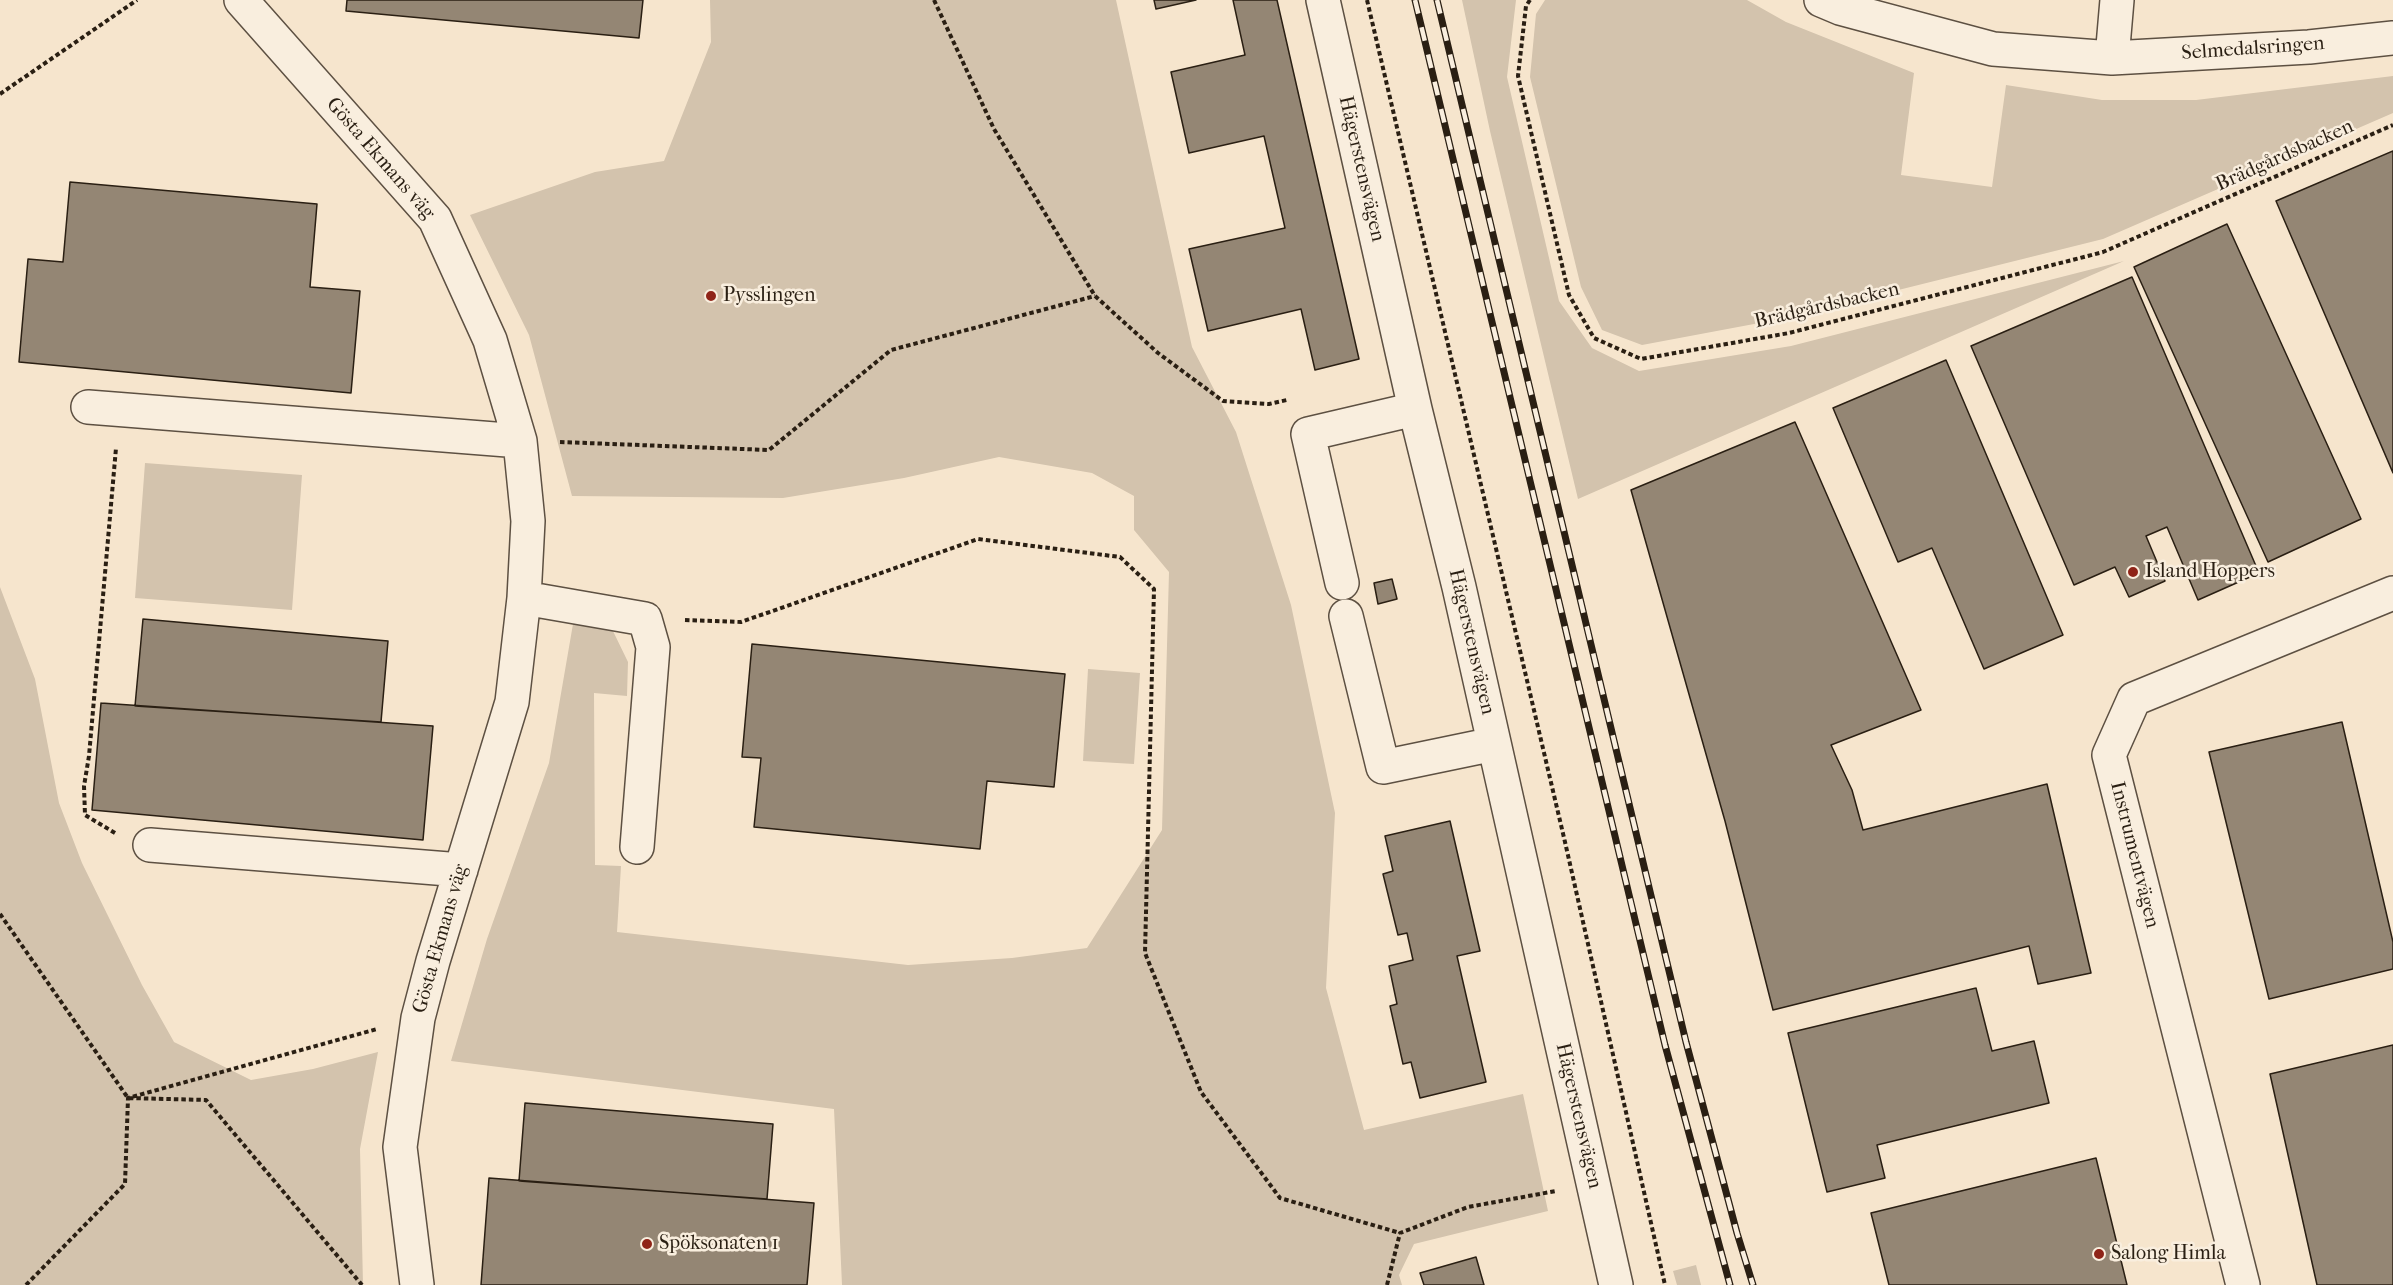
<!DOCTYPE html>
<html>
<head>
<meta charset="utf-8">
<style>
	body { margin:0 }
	canvas { display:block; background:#f6e5cd }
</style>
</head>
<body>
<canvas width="2393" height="1285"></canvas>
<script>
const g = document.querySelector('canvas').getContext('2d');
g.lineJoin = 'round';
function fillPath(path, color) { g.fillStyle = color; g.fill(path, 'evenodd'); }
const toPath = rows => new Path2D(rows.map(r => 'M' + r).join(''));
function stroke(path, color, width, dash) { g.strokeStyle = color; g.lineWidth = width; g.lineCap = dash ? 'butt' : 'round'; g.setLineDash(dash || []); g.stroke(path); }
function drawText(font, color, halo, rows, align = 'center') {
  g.font = font + ' "IM FELL French Canon",serif'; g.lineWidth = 5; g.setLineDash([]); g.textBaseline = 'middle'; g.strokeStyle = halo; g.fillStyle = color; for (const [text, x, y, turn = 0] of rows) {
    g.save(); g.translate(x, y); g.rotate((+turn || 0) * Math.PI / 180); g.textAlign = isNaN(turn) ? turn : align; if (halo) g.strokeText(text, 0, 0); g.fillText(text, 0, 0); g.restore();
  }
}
fillPath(toPath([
	[710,0,1116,0,1192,347,1236,432,1291,605,1335,813,1326,988,1364,1130,1523,1094,1548,1211,1414,1244,1399,1275,1402,1285,842,1285,834,1109,451,1061,487,939,549,763,573,624,612,629,628,662,627,696,594,693,595,865,621,866,617,932,908,965,1012,958,1087,948,1162,830,1169,572,1134,530,1134,496,1092,473,999,457,904,478,783,498,572,496,529,335,470,215,595,172,664,161,711,42],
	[1462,0,1516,0,1507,77,1559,301,1592,348,1639,371,1791,346,2124,261,1578,499,1490,131],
	[1545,0,1747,0,1786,22,1914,73,1901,175,1992,187,2006,85,2102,100,2196,100,2393,76,2393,113,2103,239,1786,318,1642,345,1602,330,1581,287,1530,77,1536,14],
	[145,463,302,475,292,610,135,598],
	[0,587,35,679,59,803,82,863,142,985,174,1042,251,1080,313,1069,378,1052,360,1149,363,1285,0,1285],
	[1088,669,1140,673,1134,764,1083,761],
	[1696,1265,1701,1285,1677,1285,1673,1271]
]), '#d3c3ad');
const building = toPath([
	[347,0,643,0,639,38,346,11,347,0],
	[1154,0,1196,0,1156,9,1154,0],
	[1233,0,1277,0,1359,359,1315,370,1301,309,1208,331,1189,249,1285,228,1264,136,1189,153,1171,72,1245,55,1233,0],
	[2393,151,2393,473,2276,201,2393,151],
	[70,182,317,204,310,287,360,291,351,393,19,362,28,259,63,262,70,182],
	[2227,224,2361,519,2268,562,2134,267,2227,224],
	[2132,277,2259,573,2198,600,2167,527,2146,536,2165,581,2129,597,2115,567,2074,585,1971,346,2132,277],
	[1946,360,2063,635,1984,669,1932,548,1898,562,1833,408,1946,360],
	[1795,422,1921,710,1831,745,1852,790,1863,830,2047,784,2091,973,2038,984,2029,946,1773,1010,1725,821,1631,490,1795,422],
	[1392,579,1397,599,1378,604,1374,583,1392,579],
	[143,619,388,641,381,722,135,706,143,619],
	[752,644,1065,674,1054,787,987,781,980,849,754,827,761,758,742,757,752,644],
	[101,703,433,726,423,840,92,810,101,703],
	[2342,722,2393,942,2393,969,2269,999,2209,752,2342,722],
	[1450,821,1480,951,1457,956,1486,1082,1420,1098,1411,1062,1403,1064,1390,1006,1397,1004,1389,966,1413,960,1407,933,1398,935,1383,874,1393,871,1385,836,1450,821],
	[1976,988,1992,1051,2034,1041,2049,1103,1877,1145,1885,1178,1827,1192,1788,1033,1976,988],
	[2393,1045,2393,1285,2317,1285,2270,1074,2393,1045],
	[525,1103,773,1124,767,1199,519,1181,525,1103],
	[2096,1158,2127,1285,1889,1285,1871,1213,2096,1158],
	[489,1178,814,1203,807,1285,481,1285,489,1178],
	[1476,1257,1484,1285,1424,1285,1420,1273,1476,1257]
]);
fillPath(building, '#948674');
stroke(building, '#2a1f13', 1.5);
const minor = toPath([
	[241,0,435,219,490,340,520,441,528,521,524,598,512,702,433,961,418,1018,400,1147,417,1285],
	[1323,0,1415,409,1459,587,1616,1285],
	[1821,0,1840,8,1993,49,2112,58,2309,47,2393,38],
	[2112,58,2117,0],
	[88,407,520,441],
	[1342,583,1308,434,1415,409],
	[524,598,645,619,653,647,637,847],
	[1346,616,1383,767,1494,744],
	[150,845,461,870],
	[2243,1285,2109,755,2134,699,2393,593]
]);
stroke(minor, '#5d5042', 36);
stroke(toPath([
	[934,0,994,129,1095,296,1158,353,1223,401,1269,404,1287,400],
	[1367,0,1565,842,1665,1285],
	[1530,0,1526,6,1518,76,1569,295,1594,338,1641,359,1789,333,2103,252,2393,125],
	[0,94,137,0],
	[560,442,769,450,891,350,1095,296],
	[685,620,741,622,978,539,1120,557,1154,589,1145,953,1201,1092,1280,1198,1400,1233],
	[115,833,85,815,84,786,89,756,116,448],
	[0,914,128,1098,206,1100,362,1285],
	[26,1285,125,1184,128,1098,377,1029],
	[1387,1285,1400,1233,1468,1207,1556,1191]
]), '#2a1f13', 4, [4.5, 3]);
stroke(minor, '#f9eede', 33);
const rail = toPath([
	[1415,0,1665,1045,1730,1285],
	[1437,0,1686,1042,1737,1233,1753,1285]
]);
stroke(rail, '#2a1f13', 7);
stroke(rail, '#f9eede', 4.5, [14]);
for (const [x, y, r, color] of [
	[711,296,6,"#8f2418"],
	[2133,572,6,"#8f2418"],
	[647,1244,6,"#8f2418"],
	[2099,1254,6,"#8f2418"]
]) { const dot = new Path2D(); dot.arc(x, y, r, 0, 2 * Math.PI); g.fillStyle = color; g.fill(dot); stroke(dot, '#f9eede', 2); }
drawText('20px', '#2a1f13', '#f9eede', [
	["Selmedalsringen",2253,49,-4],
	["Brädgårdsbacken",2285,156,-24],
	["Gösta Ekmans väg",380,159,49],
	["Hägerstensvägen",1361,169,77],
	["Brädgårdsbacken",1827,306,-13],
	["Hägerstensvägen",1471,642,77],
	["Instrumentvägen",2134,855,76],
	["Gösta Ekmans väg",441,939,-74],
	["Hägerstensvägen",1578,1116,77]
]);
drawText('20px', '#2a1f13', '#f9eede', [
	["Pysslingen",723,296],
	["Island Hoppers",2145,572],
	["Spöksonaten 1",659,1244],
	["Salong Himla",2111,1254]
], 'left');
</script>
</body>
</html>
